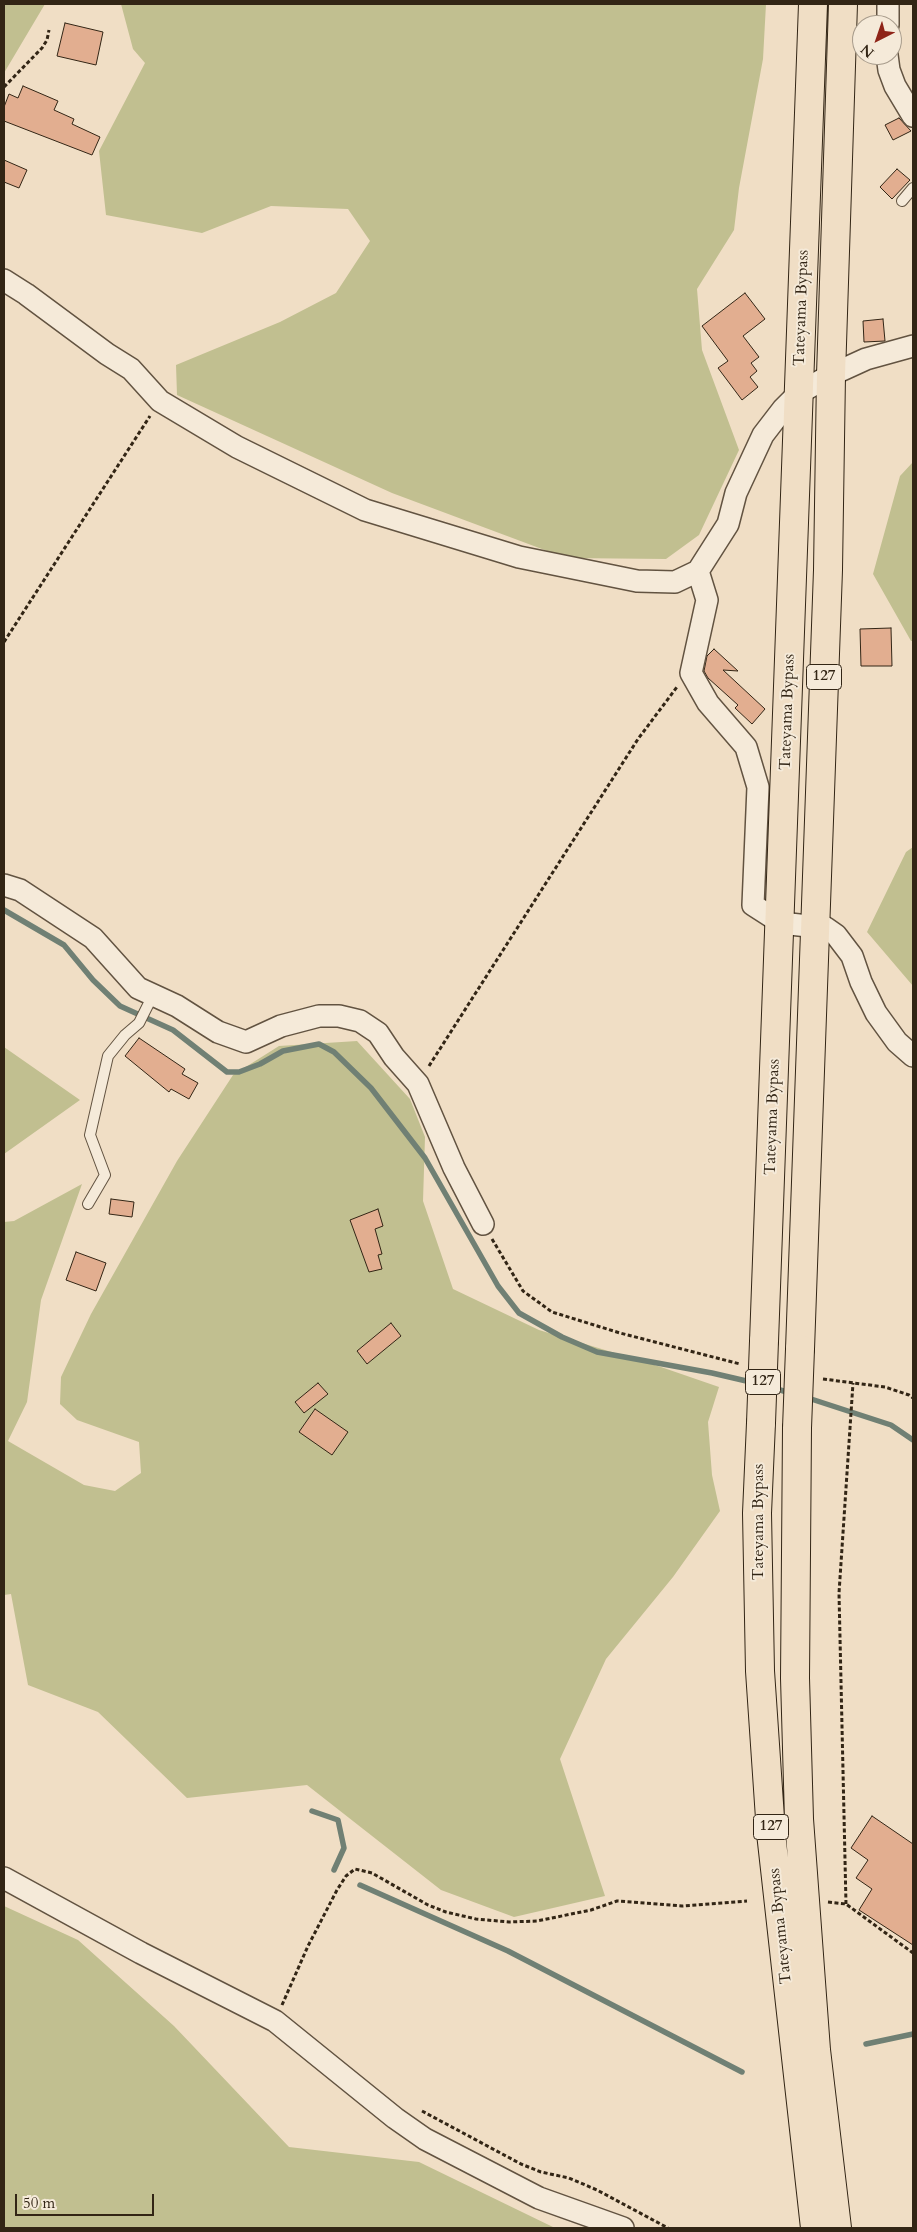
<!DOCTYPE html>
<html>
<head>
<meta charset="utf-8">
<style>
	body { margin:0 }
	#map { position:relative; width:917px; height:2232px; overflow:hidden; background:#f0dec5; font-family:Cardo,serif }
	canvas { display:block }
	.frame { position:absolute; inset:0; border:5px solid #322515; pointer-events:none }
	.north { position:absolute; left:852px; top:15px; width:50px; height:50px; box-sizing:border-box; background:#f5ead9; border:1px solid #a79b8b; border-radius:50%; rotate:221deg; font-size:14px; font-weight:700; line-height:20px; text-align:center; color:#322515 }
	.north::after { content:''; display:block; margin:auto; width:18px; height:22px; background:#8f2418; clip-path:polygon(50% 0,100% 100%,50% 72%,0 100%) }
	.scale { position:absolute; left:15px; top:2194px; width:139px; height:22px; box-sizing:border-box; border:2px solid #322515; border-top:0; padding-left:6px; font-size:15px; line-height:18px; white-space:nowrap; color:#322515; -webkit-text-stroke:4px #f5ead9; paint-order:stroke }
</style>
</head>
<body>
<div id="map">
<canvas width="917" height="2232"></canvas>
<div class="frame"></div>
<div class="north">N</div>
<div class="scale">50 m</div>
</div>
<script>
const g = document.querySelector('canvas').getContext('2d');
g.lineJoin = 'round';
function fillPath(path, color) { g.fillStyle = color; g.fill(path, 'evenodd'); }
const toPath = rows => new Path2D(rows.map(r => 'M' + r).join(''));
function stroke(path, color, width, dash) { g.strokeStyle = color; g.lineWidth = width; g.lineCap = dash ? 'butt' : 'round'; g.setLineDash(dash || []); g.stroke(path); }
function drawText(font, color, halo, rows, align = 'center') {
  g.font = font + ' Cardo,serif'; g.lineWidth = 4; g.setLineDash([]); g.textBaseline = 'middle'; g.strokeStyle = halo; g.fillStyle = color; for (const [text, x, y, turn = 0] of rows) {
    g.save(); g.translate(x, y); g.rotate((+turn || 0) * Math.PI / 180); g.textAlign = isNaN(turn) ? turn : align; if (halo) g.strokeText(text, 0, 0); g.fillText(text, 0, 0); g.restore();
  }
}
fillPath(toPath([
	[4,4,45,4,4,73],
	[121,4,766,4,763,59,739,188,734,230,697,289,702,350,739,450,699,535,666,559,566,558,392,493,177,395,176,365,280,322,336,293,370,241,348,209,271,206,202,233,106,215,99,151,145,63,133,49],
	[913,462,913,641,911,641,873,574,900,476],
	[913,847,913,986,867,932,906,852],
	[357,1041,410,1099,425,1137,423,1201,453,1289,539,1330,661,1367,719,1387,708,1422,712,1475,720,1511,673,1577,606,1659,560,1759,605,1896,514,1917,441,1890,307,1785,187,1798,98,1712,28,1685,11,1594,4,1595,4,1222,14,1221,82,1184,41,1300,27,1402,8,1441,84,1485,115,1491,141,1473,139,1442,77,1420,60,1404,61,1377,91,1314,177,1161,233,1075,279,1046],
	[4,1047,80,1100,4,1154],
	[4,1906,78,1940,174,2026,289,2147,419,2162,555,2228,4,2228]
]), '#c1bf90');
stroke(toPath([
	[4,910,64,945,93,980,120,1006,173,1030,227,1072,239,1072,260,1064,283,1051,319,1044,334,1052,371,1088,425,1158,498,1286,519,1313,562,1337,597,1352,712,1373,755,1383],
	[769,1387,791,1393],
	[805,1397,891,1425,913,1440],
	[312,1811,338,1820,344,1848,334,1870],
	[360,1885,508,1951,742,2072],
	[866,2044,913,2034]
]), '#708074', 5.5);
const building = toPath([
	[65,23,103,32,96,65,57,56,65,23],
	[23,86,58,101,54,110,74,119,72,124,100,137,92,155,4,121,4,107,9,94,18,98,23,86],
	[899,118,911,131,893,140,885,125,899,118],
	[4,160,27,170,19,188,4,182,4,160],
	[897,169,910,180,892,199,880,187,897,169],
	[745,293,765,319,743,336,759,357,751,363,757,371,750,377,758,387,742,400,718,368,728,361,702,326,745,293],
	[883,319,885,341,864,342,863,321,883,319],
	[891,628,892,666,861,666,860,629,891,628],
	[714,649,738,671,723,670,765,709,752,724,735,708,738,705,708,678,704,671,707,656,714,649],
	[139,1038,185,1069,182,1074,198,1083,189,1099,171,1089,169,1092,125,1056,139,1038],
	[111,1199,134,1202,132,1217,109,1214,111,1199],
	[378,1209,383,1226,375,1229,382,1254,378,1255,382,1269,369,1272,350,1220,378,1209],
	[76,1252,106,1263,96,1291,66,1280,76,1252],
	[391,1323,401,1336,367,1364,357,1351,391,1323],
	[318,1383,328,1394,304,1413,295,1402,318,1383],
	[315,1409,348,1432,332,1455,299,1432,315,1409],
	[872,1816,913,1844,913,1945,859,1910,872,1889,856,1878,868,1860,851,1848,872,1816]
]);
fillPath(building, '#e2ae90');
stroke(building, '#322515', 1);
const lane = toPath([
	[902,201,913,188],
	[88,1204,105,1175,90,1135,108,1056,125,1035,139,1023,153,995]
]);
const street = toPath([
	[888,25,888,4],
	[887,55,889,70,895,86,913,116],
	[4,280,26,294,107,354,131,369,160,401,237,447,365,510,519,557,637,581,675,582,698,571,728,524,736,493,763,435,783,409,799,393,831,375,866,359,913,346],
	[698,571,707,600,691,673,708,703,746,747,758,787,753,905,781,923,826,928,836,935,852,956,861,982,876,1013,897,1042,913,1056],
	[4,885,20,890,93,938,138,988,177,1006,218,1032,246,1042,281,1026,319,1016,339,1016,360,1021,378,1033,394,1057,418,1084,454,1168,483,1224],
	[4,1878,141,1953,275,2021,395,2118,425,2139,539,2198,623,2228]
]);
const highway = toPath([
	[764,1341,813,4],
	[800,1349,828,570,831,375,843,4],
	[761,1423,757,1513,760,1671,771,1833,815,2228],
	[797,1428,795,1678,799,1819,816,2050,837,2228]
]);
stroke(lane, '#625341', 12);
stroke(street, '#625341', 24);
stroke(highway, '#322515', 30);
stroke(toPath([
	[4,87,42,48,47,40,49,30],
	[4,642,150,416],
	[429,1066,638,739,677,687],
	[492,1239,523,1291,552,1312,620,1333,740,1364],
	[823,1379,885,1387,909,1395,913,1398],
	[828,1902,846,1904,913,1953],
	[846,1904,839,1593,853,1383],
	[282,2005,308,1946,337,1890,346,1876,355,1869,372,1873,428,1905,446,1912,476,1919,509,1922,537,1921,591,1910,617,1901,682,1906,747,1901],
	[422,2111,521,2164,541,2172,569,2178,597,2190,668,2228]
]), '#322515', 3, [4, 2.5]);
stroke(lane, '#f5ead9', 10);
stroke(street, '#f5ead9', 21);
stroke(highway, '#f0dec5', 28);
const highwayBridge = toPath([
	[761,1423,764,1341],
	[797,1428,800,1349]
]);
stroke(highwayBridge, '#322515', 30, []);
stroke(highwayBridge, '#f0dec5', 28);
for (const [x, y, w] of [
	[824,677,35],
	[763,1382,35],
	[771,1827,35]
]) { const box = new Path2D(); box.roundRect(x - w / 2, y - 12.5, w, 25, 4); g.fillStyle = '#f5ead9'; g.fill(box); stroke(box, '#322515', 1); }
drawText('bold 15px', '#322515', null, [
	["127",824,677],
	["127",763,1382],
	["127",771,1827]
]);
drawText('16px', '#322515', '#f5ead9', [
	["Tateyama Bypass",802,308,-88],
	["Tateyama Bypass",788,712,-88],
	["Tateyama Bypass",773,1117,-88],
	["Tateyama Bypass",759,1522,-90],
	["Tateyama Bypass",781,1926,-96]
]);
</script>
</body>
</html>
